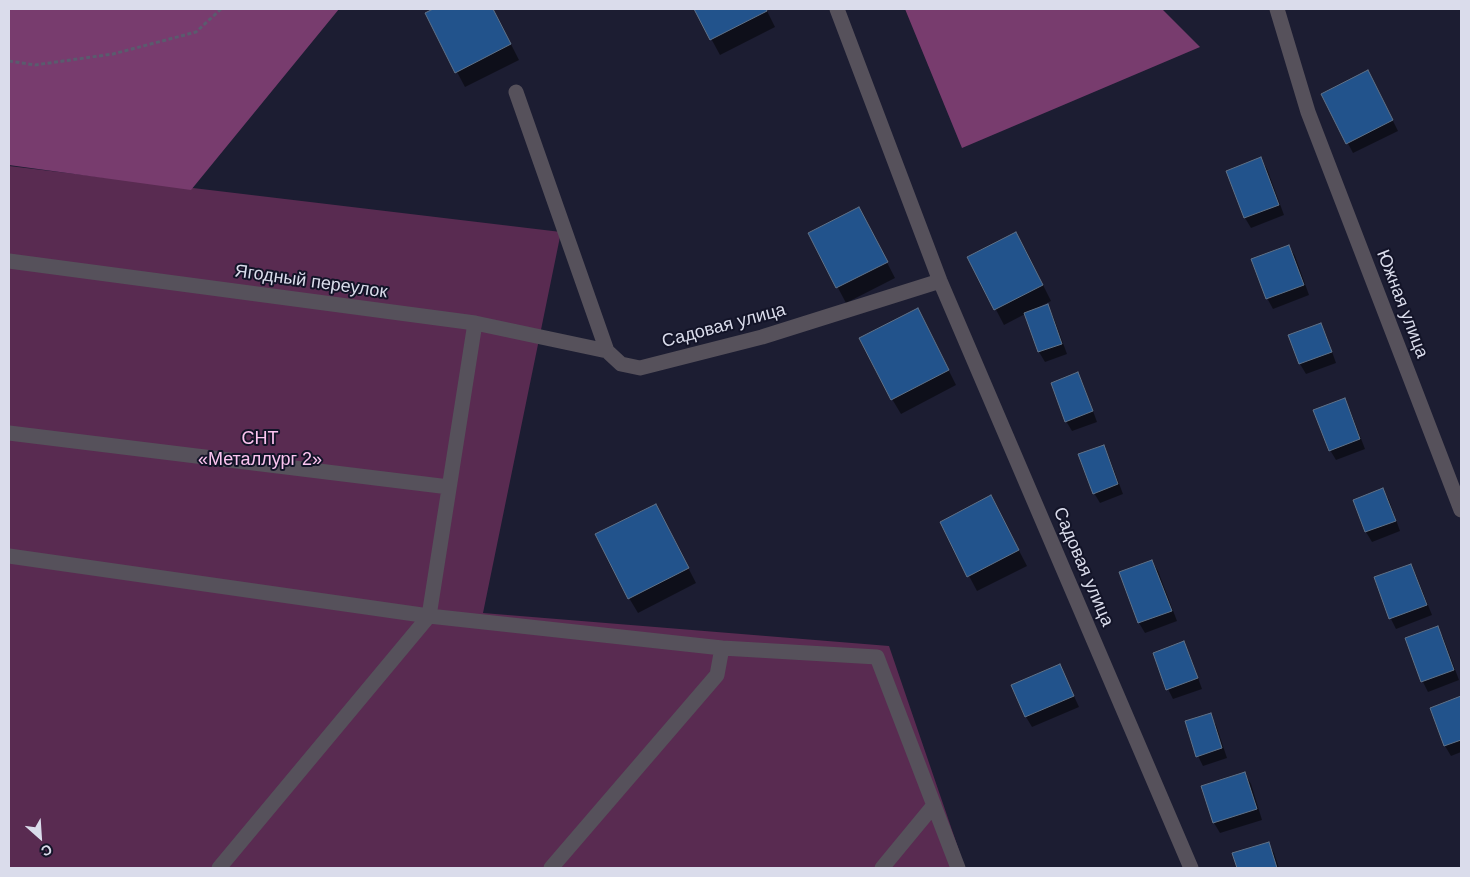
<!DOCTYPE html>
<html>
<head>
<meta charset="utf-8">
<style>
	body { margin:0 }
	#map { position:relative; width:1470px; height:877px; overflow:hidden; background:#1c1d32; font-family:Arial,sans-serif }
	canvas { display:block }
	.frame { position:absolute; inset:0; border:10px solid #dadceb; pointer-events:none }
	.north { position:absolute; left:15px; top:812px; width:50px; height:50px; -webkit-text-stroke:4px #131428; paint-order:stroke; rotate:154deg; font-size:14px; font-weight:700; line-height:20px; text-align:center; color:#dadceb }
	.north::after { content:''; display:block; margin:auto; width:18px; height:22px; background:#dadceb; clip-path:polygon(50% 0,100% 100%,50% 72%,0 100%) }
</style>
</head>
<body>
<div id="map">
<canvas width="1470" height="877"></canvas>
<div class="frame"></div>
<div class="north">С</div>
</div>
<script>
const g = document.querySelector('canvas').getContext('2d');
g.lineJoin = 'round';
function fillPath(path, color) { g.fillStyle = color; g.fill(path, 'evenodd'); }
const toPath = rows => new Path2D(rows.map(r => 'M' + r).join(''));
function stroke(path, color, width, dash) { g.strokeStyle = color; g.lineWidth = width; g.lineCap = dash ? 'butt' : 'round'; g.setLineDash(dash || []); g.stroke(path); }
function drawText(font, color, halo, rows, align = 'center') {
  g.font = font + ' Arial,sans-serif'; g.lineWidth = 4; g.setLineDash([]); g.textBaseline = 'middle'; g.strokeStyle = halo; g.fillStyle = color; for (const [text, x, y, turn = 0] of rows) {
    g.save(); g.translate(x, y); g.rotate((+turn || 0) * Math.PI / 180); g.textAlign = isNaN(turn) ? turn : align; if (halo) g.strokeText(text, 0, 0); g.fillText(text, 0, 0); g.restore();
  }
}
fillPath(toPath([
	[9,166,561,232,483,613,889,646,965,868,9,868]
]), '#592b51');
fillPath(toPath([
	[9,9,339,9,191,190,9,165],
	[905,9,1162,9,1200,47,962,148]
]), '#783c6e');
fillPath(toPath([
	[436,9,493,9,519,60,465,87,426,14],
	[695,9,766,9,775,27,720,55],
	[1373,81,1398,131,1353,153,1322,94],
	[1261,159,1267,169,1284,215,1251,228,1245,218],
	[859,208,895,278,846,303,809,233],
	[1289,246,1295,256,1309,295,1273,309,1267,298],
	[1025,249,1051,301,1039,307,1039,309,1047,306,1053,316,1067,354,1045,362,1039,352,1025,314,1004,325,969,258],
	[926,325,956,385,901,414,892,399],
	[1320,325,1326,335,1336,363,1306,374,1300,364,1290,336],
	[1078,374,1083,384,1097,422,1072,431,1066,421],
	[1344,400,1350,410,1365,449,1336,460,1330,450],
	[1103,447,1109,457,1123,494,1100,503,1094,493],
	[1383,490,1389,500,1400,531,1372,542,1366,532,1354,500],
	[999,512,1027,566,977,591,969,576],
	[664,521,696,583,638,613,629,598],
	[1152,561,1158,571,1177,621,1145,633,1139,623,1121,573],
	[1411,565,1416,575,1432,615,1396,629,1391,619,1376,578],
	[1437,627,1443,637,1459,680,1428,692,1423,682,1407,639],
	[1183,643,1189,653,1202,689,1173,699,1168,689],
	[1060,666,1079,707,1032,727,1026,717],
	[1461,698,1461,752,1451,756,1445,746,1431,709],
	[1210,715,1216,725,1227,758,1203,766,1198,756],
	[1245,774,1251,784,1262,820,1220,833,1214,823,1203,787],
	[1268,843,1274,853,1279,868,1238,868,1234,854]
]), '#0007');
const building = toPath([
	[433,9,493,9,511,44,455,73,425,13,433,9],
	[694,9,766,9,767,11,710,40,694,9],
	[1368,70,1393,120,1346,144,1321,94,1368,70],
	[1261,157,1279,205,1244,218,1226,171,1261,157],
	[859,207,888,262,836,288,808,233,859,207],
	[1016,232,1043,285,994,310,967,257,1016,232],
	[1289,245,1304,285,1266,299,1251,259,1289,245],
	[1048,304,1062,344,1038,352,1024,313,1048,304],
	[918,308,949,370,891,400,859,338,918,308],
	[1321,323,1332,352,1299,364,1288,335,1321,323],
	[1078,372,1093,411,1065,422,1051,383,1078,372],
	[1345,398,1360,439,1329,451,1313,410,1345,398],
	[1104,445,1118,484,1093,494,1078,454,1104,445],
	[1383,488,1396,521,1365,532,1353,500,1383,488],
	[991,495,1019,550,967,577,940,522,991,495],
	[656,504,689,568,628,599,595,534,656,504],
	[1152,560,1172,611,1138,623,1119,572,1152,560],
	[1411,564,1427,605,1389,619,1374,577,1411,564],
	[1438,626,1454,670,1421,682,1405,638,1438,626],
	[1184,641,1198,678,1166,690,1153,653,1184,641],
	[1060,664,1074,696,1025,717,1011,685,1060,664],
	[1461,696,1461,740,1444,746,1430,708,1461,696],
	[1211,713,1222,748,1196,757,1185,721,1211,713],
	[1245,772,1257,809,1213,823,1201,786,1245,772],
	[1269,842,1277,868,1237,868,1232,853,1269,842]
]);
fillPath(building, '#22538c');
stroke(building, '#607288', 1);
stroke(toPath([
	[9,61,35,65,113,54,196,32,221,9]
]), '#5a5b6e', 3, [4, 2.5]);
stroke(toPath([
	[837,9,940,281,1191,868],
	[1277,9,1308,112,1461,510],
	[516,92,607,351,621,364,640,368,762,337,940,281],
	[9,261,475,323,607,351],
	[9,433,449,487],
	[9,556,429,616,722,648,717,675,551,868],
	[722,648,877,657,958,868],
	[219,868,429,616,475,323],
	[882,868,934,805]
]), '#56515b', 15);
drawText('18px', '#dadceb', '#131428', [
	["Ягодный переулок",311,282,8],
	["Южная улица",1402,304,69],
	["Садовая улица",724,326,-15],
	["Садовая улица",1083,567,67]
]);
drawText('18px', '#fbc4ef', '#131428', [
	["СНТ",260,439],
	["«Металлург 2»",260,460]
]);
</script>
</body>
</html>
